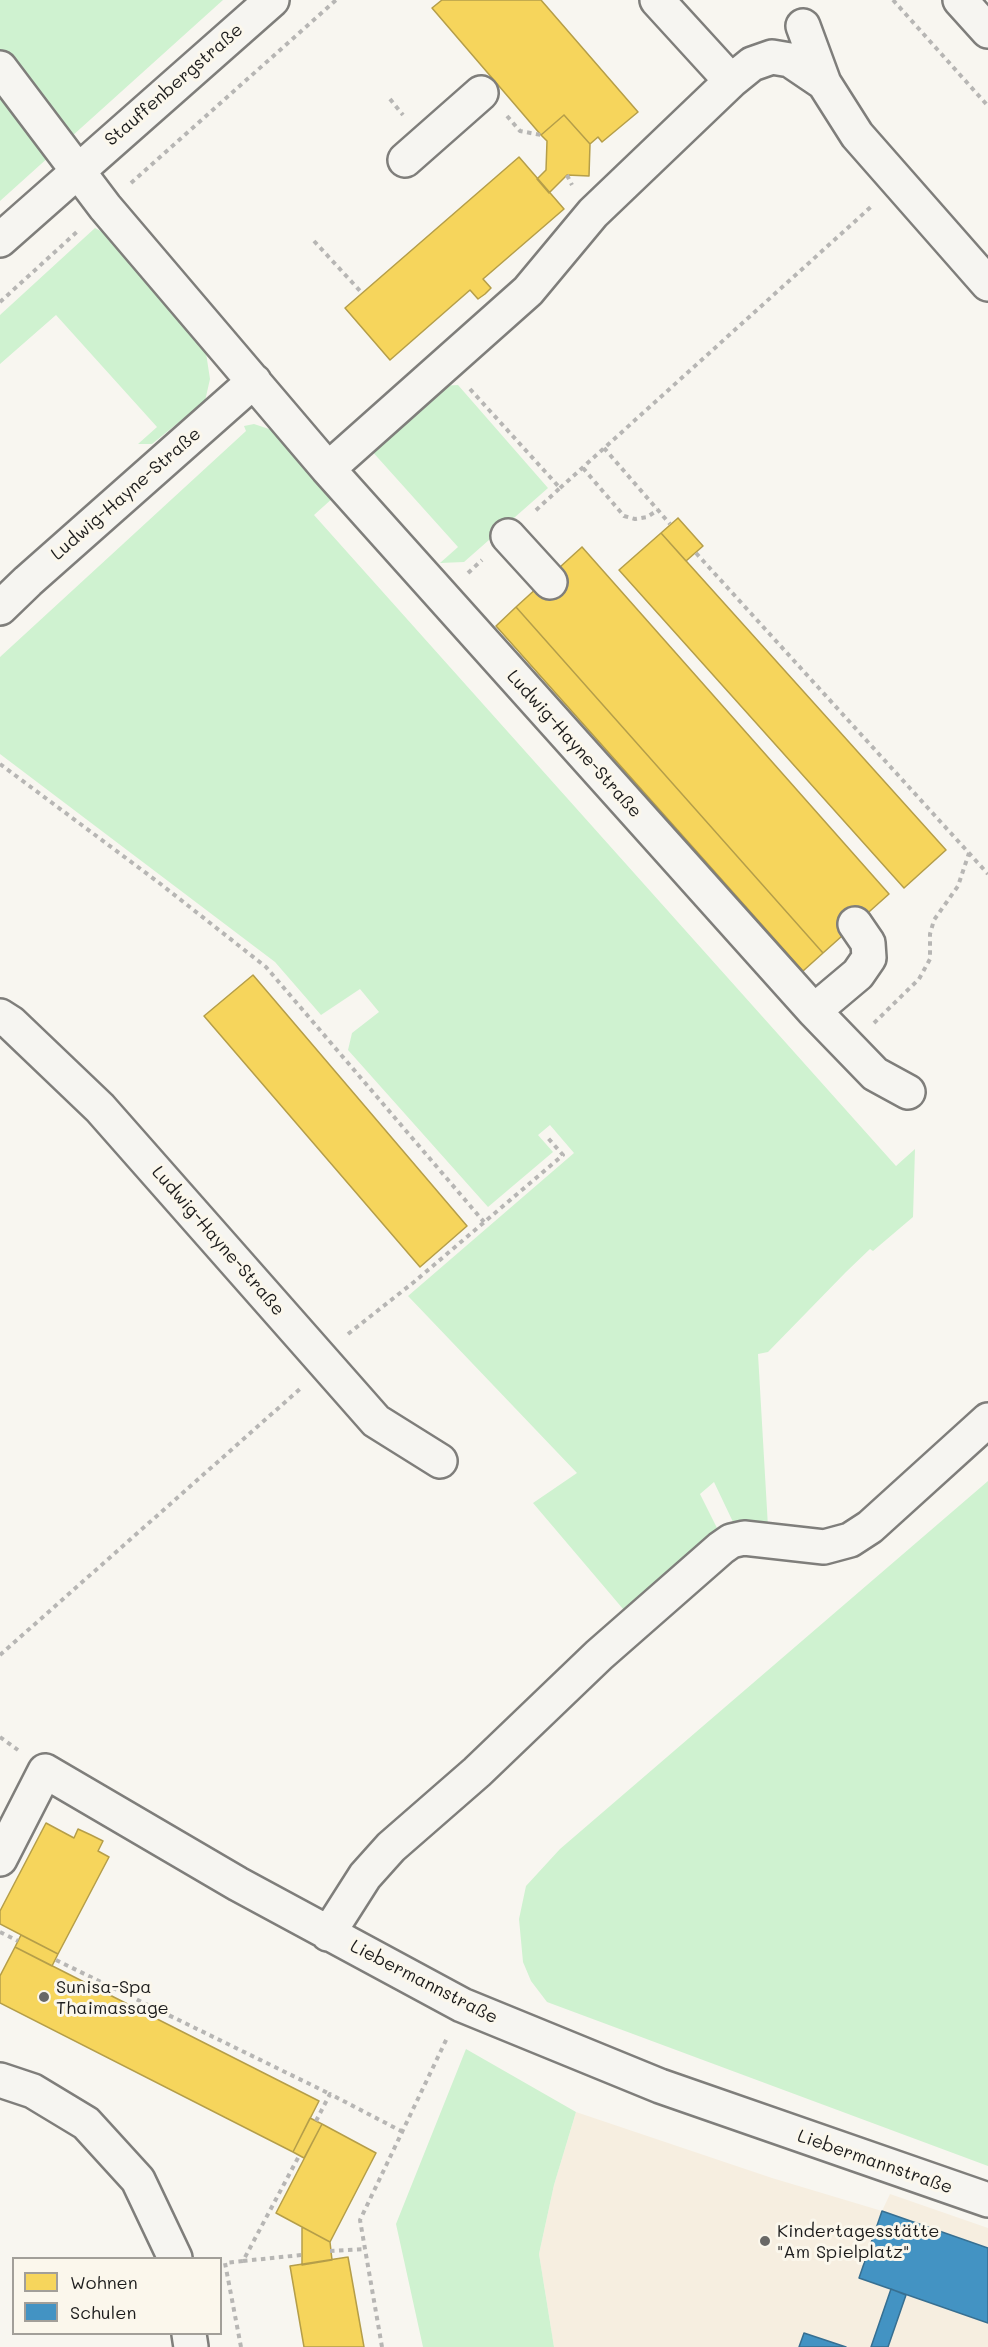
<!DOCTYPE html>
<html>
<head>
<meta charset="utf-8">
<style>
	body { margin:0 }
	#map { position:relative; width:988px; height:2347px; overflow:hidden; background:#f8f6f0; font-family:Mali,sans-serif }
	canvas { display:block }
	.legend { position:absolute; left:12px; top:2257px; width:210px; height:78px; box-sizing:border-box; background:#fbf7ec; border:2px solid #a29f99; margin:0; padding:8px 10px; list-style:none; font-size:18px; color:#1c1c1c }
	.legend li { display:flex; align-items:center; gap:12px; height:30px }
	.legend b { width:30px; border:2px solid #a29f99 }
</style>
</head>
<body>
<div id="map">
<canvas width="988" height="2347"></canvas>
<ul class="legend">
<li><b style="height:16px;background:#f6d55c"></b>Wohnen</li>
<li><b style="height:16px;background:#4393c3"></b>Schulen</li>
</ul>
</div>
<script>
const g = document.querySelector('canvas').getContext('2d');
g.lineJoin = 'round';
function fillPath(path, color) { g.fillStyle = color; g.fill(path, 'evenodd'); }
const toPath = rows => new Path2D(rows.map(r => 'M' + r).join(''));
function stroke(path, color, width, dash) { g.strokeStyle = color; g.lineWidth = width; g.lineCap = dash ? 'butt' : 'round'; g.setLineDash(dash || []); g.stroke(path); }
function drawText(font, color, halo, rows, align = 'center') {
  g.font = font + ' Mali,sans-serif'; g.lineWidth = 6; g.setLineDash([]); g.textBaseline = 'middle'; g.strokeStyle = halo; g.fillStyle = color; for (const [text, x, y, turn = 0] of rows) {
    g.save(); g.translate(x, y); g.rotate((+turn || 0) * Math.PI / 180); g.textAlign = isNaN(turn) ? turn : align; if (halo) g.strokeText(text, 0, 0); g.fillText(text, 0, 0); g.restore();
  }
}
fillPath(toPath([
	[576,2112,772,2178,882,2211,890,2194,988,2228,988,2347,554,2347,539,2254,554,2185]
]), '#f6eee0');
fillPath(toPath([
	[0,0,223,0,0,201],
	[95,228,108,235,200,340,206,353,210,379,205,401,152,444,138,444,157,427,56,315,0,364,0,315],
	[458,385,548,488,464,562,440,563,458,547,370,449,439,386],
	[254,424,275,431,334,497,314,515,896,1166,915,1149,913,1217,873,1251,870,1249,846,1272,768,1352,758,1354,768,1527,733,1522,714,1482,700,1494,721,1536,629,1616,533,1503,577,1473,408,1296,574,1153,550,1125,538,1135,553,1152,488,1207,348,1050,352,1033,379,1012,360,989,321,1015,275,962,0,754,0,657,246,431,244,426],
	[988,1481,988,2166,547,2002,531,1981,523,1962,519,1919,526,1886,560,1849],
	[466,2049,576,2112,554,2185,539,2254,554,2347,423,2347,396,2224]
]), '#cff2d0');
const homes = toPath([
	[442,0,541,0,638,112,602,142,598,137,590,144,564,115,541,135,432,8,442,0],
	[564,115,590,144,589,176,567,175,549,193,537,179,546,170,547,141,541,135,564,115],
	[519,157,564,209,483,279,491,288,485,294,478,299,470,290,390,360,345,308,519,157],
	[678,518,703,546,686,561,661,533,678,518],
	[661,533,946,850,904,888,619,570,661,533],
	[582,547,889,894,823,953,516,607,582,547],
	[516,607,823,953,803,971,496,626,516,607],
	[253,975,467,1226,420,1267,204,1016,253,975],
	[46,1823,74,1838,78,1829,91,1835,103,1841,98,1851,109,1857,58,1954,0,1924,0,1911,46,1823],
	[21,1935,58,1954,52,1966,15,1947,21,1935],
	[15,1947,319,2101,293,2152,0,2003,0,1976,15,1947],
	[310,2118,322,2124,304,2158,293,2152,310,2118],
	[322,2124,376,2153,330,2242,276,2213,322,2124],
	[302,2227,330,2242,332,2260,302,2265,302,2227],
	[348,2257,364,2347,304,2347,290,2266,348,2257]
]);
fillPath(homes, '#f6d55c');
stroke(homes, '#b59e49', 1.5);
const schools = toPath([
	[882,2211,988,2248,988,2323,859,2278,882,2211],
	[891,2289,906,2295,888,2347,871,2347,891,2289],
	[804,2333,846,2347,799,2347,804,2333]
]);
fillPath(schools, '#4393c3');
stroke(schools, '#376f91', 1.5);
const minor = toPath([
	[657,0,731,81,752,64,772,57,790,60,824,83],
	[960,0,988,31],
	[803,26,824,83,857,135,988,284],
	[0,68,105,207,328,469,814,1011,875,1074,908,1092],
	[405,160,481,93],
	[0,240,272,0],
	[328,469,528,291,593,213,731,81],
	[508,536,550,582],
	[0,608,28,581,254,381],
	[814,1011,858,974,869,958,868,943,855,924],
	[0,1016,11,1023,100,1108,376,1421,440,1461],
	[0,1859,45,1771,238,1884,462,2005,660,2086,988,2200],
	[328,1934,365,1876,391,1847,477,1772,599,1655,721,1548,731,1541,744,1538,824,1547,850,1540,870,1527,988,1420],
	[0,2080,33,2091,86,2123,138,2180,175,2258],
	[189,2334,191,2347]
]);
stroke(minor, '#7f7e7b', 38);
stroke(toPath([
	[893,0,988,106],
	[390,99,403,115],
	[507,116,520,131,541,135],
	[567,175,572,185],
	[131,183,336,0],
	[314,241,362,293],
	[0,302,79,230],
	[470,389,560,488,534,512],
	[604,448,670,524],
	[583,468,624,516,635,519,647,517,658,510],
	[560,488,873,205],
	[696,553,988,874],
	[468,573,482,560],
	[0,764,158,882,266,967,484,1222],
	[874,1023,919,979,930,959,930,934,934,920,958,886,969,853],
	[348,1334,414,1282,563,1155,547,1137],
	[0,1655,301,1388],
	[0,1737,18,1750],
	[0,1932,18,1941],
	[56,1960,330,2094],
	[316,2121,330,2094,403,2132],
	[330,2251,365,2249],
	[243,2261,301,2255],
	[241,2347,225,2263,243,2261,299,2156],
	[382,2347,360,2220,448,2036]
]), '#b7b6b4', 4, [4.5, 4.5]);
stroke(minor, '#f6f5f1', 33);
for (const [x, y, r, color] of [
	[44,1997,6,"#696866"],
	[765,2241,6,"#696866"]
]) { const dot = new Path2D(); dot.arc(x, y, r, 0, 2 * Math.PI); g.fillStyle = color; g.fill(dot); stroke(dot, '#fbf7ec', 2); }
drawText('18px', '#1c1c1c', '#fbf7ec', [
	["Stauffenbergstraße",174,85,-41],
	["Ludwig-Hayne-Straße",126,494,-41],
	["Ludwig-Hayne-Straße",574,744,48],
	["Ludwig-Hayne-Straße",218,1241,49],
	["Liebermannstraße",424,1982,27],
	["Liebermannstraße",875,2162,19]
]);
drawText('18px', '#1c1c1c', '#fbf7ec', [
	["Sunisa-Spa",56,1987],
	["Thaimassage",56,2008],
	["Kindertagesstätte",777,2231],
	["\"Am Spielplatz\"",777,2252]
], 'left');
</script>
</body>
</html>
